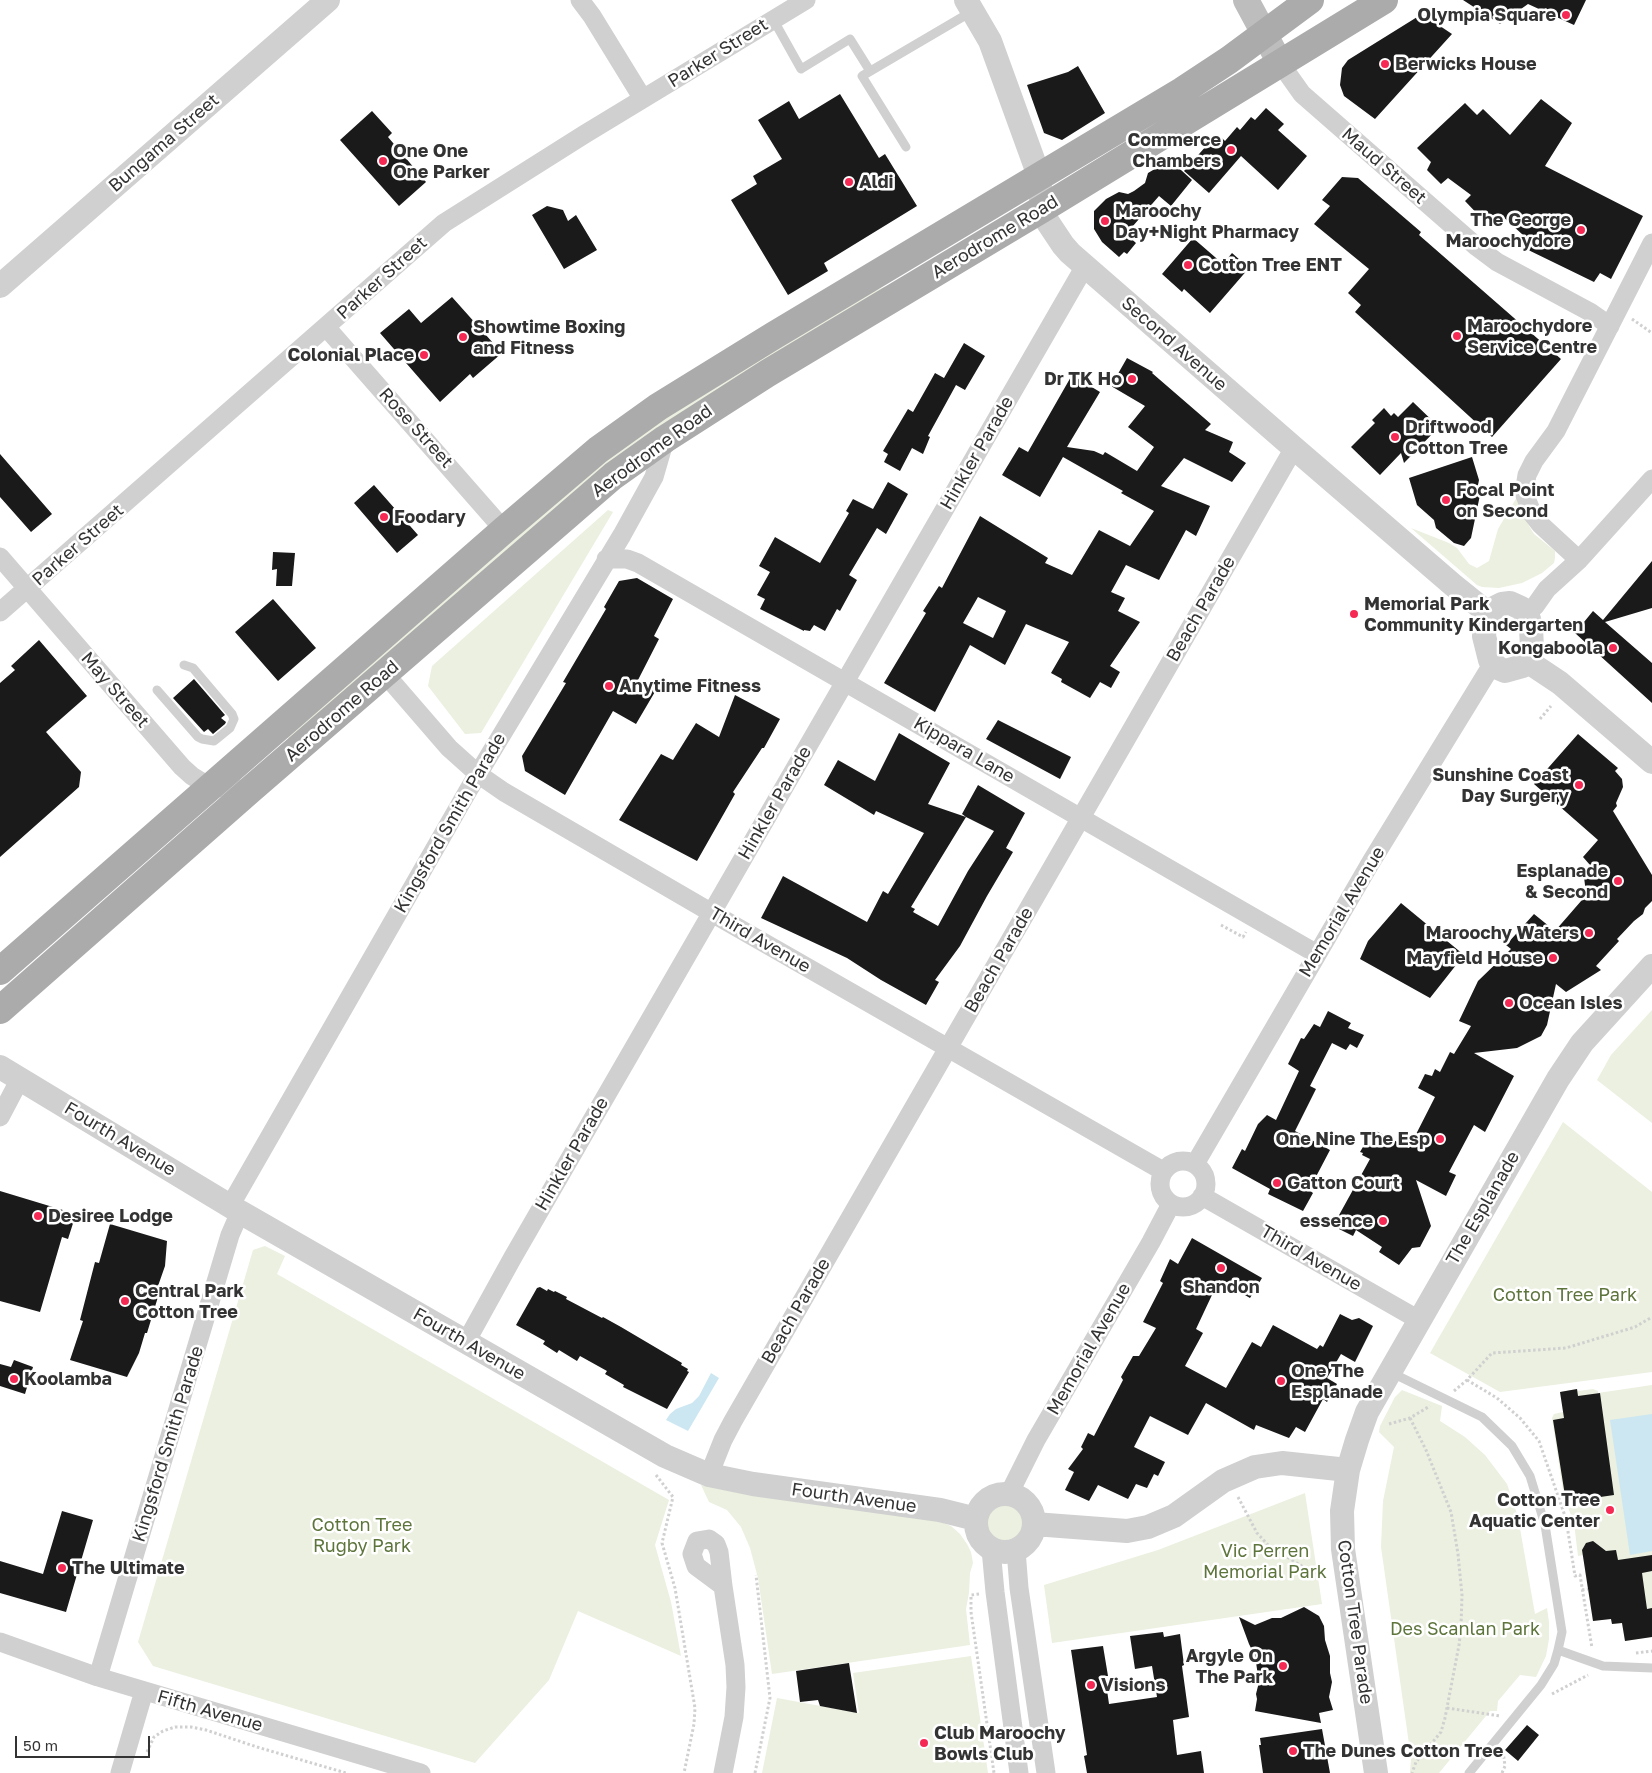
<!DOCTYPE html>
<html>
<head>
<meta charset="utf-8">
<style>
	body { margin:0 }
	#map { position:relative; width:1652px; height:1773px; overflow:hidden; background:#fff; font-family:"Golos Text",sans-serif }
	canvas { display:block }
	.scale { position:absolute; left:15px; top:1736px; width:135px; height:22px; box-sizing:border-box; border:2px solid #333; border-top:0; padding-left:6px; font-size:15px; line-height:18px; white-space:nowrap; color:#333; -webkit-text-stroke:4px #fff; paint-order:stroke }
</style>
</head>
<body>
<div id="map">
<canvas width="1652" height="1773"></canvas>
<div class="scale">50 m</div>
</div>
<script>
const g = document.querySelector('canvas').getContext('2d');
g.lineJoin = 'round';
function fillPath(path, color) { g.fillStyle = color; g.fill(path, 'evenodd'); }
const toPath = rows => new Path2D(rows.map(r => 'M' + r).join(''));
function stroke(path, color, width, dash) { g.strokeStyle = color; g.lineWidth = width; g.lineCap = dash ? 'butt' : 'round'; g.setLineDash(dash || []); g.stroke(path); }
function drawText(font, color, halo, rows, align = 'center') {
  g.font = font + ' "Golos Text",sans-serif'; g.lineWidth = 5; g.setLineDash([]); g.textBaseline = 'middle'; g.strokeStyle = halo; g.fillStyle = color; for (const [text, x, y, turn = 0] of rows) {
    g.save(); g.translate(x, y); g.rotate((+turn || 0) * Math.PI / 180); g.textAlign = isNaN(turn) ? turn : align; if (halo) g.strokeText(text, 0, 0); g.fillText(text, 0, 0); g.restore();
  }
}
fillPath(toPath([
	[891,284,696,410,290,740,285,735,609,455,708,388,851,301],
	[1517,497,1523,515,1529,526,1534,534,1555,551,1555,558,1554,563,1542,573,1522,583,1499,588,1482,587,1477,585,1411,528,1449,543,1457,548,1469,564,1477,568,1489,561,1498,529],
	[608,510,613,512,481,733,465,734,428,686,432,666],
	[1652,1010,1652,1123,1597,1080,1611,1055],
	[1563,1122,1652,1192,1652,1372,1500,1392,1430,1353],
	[265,1246,285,1256,277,1274,669,1500,655,1545,671,1602,681,1656,578,1611,549,1680,475,1763,153,1666,138,1642,253,1250],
	[1652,1385,1652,1637,1625,1641,1622,1623,1612,1624,1611,1619,1593,1621,1585,1571,1591,1570,1588,1554,1578,1556,1574,1523,1564,1497,1552,1418,1554,1414,1563,1412,1560,1392,1577,1389,1578,1391,1593,1389,1598,1391,1598,1393],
	[1402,1390,1442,1406,1440,1421,1465,1437,1485,1455,1507,1484,1518,1517,1535,1614,1547,1608,1549,1622,1549,1639,1546,1656,1536,1677,1520,1675,1498,1701,1497,1711,1490,1711,1439,1773,1410,1773,1411,1758,1381,1547,1383,1501,1394,1447,1379,1432,1380,1426,1395,1397],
	[701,1485,927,1519,941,1522,951,1526,960,1534,967,1544,971,1552,973,1563,970,1573,969,1593,966,1609,970,1645,772,1674,758,1578,750,1548,741,1527,727,1510,709,1502],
	[1305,1493,1322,1604,1052,1643,1044,1585,1158,1550],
	'984 1522a21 21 0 1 1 42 0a21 21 0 1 1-42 0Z',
	[971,1656,988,1773,762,1773,777,1698,859,1713,853,1673]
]), '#ebf0e0');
fillPath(toPath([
	[711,1373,719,1378,688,1431,666,1420,670,1414,676,1409,692,1403,699,1396],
	[1652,1414,1652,1551,1630,1555,1610,1420]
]), '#cce7f1');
fillPath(toPath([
	[1463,0,1586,0,1574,25,1528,4,1500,24],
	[1422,14,1452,34,1375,119,1344,96,1340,85,1342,68,1348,60],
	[1078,66,1105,113,1062,140,1044,133,1027,85,1068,72],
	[840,94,879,158,885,154,917,206,824,263,828,271,788,295,731,200,757,184,753,176,782,159,758,120,789,101,799,119],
	[1541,99,1572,123,1545,166,1643,216,1611,279,1600,273,1594,282,1518,245,1523,235,1501,215,1496,223,1490,217,1486,223,1465,201,1471,195,1448,178,1441,184,1427,170,1431,162,1417,148,1465,103,1477,115,1483,109,1510,135],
	[1266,108,1284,124,1278,130,1307,156,1278,190,1241,156,1209,193,1184,171,1207,145,1209,147,1220,136,1225,141,1237,127,1240,130,1251,117,1255,120],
	[372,111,392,133,388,137,426,182,399,206,340,140],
	[1170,160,1192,180,1171,206,1159,196,1126,234,1136,243,1127,254,1124,252,1119,257,1102,242,1094,229,1094,211,1106,199,1119,192,1128,194,1134,191,1145,183,1148,173],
	[1342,177,1358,178,1421,232,1419,235,1561,359,1492,437,1355,312,1361,305,1348,293,1369,269,1314,224,1330,206,1322,200],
	[547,206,563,210,568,221,576,215,597,250,564,269,532,215],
	[1193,238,1223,264,1232,253,1249,268,1210,313,1184,289,1182,292,1162,274],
	[452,297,502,353,473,378,470,374,440,402,380,333,409,309,421,323],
	[964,343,985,356,965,390,956,385,928,436,930,437,923,454,912,448,900,471,884,462,888,454,883,451,908,409,913,412,935,373,944,378],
	[1127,358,1153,372,1152,373,1211,424,1205,430,1233,442,1229,452,1246,463,1232,482,1184,458,1161,486,1210,506,1196,536,1186,530,1159,580,1126,565,1111,592,1125,598,1118,611,1140,622,1110,666,1120,672,1111,688,1100,682,1090,698,1061,682,1062,679,1051,673,1069,642,1026,624,1005,665,970,645,935,712,884,683,926,613,923,611,939,586,942,588,980,516,1048,558,1045,563,1072,575,1099,530,1130,546,1154,511,1121,493,1123,491,1063,457,1040,497,1002,475,1019,447,1028,452,1072,375,1100,392,1067,447,1094,451,1103,455,1105,452,1137,471,1154,447,1128,427,1145,406,1111,386],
	[978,597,1006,611,993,638,963,623],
	[1413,402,1439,427,1404,463,1401,453,1380,475,1351,447,1375,423,1372,420,1384,408,1391,416,1394,413,1398,417],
	[0,454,52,514,31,532,0,497],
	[1472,457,1479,480,1477,490,1480,495,1471,538,1464,546,1454,543,1436,528,1434,520,1417,505,1409,478],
	[888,482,908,494,886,534,877,528,849,575,857,580,840,611,837,609,825,631,814,625,810,631,804,630,804,631,760,609,765,599,757,595,770,572,759,566,775,537,820,563,849,513,846,511,853,499,873,509],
	[374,485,418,535,397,553,354,503],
	[273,552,295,553,292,586,276,586,277,569,272,570],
	[1652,561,1652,608,1605,622,1652,663,1652,703,1575,633,1593,611,1603,620],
	[637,578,673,599,654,636,659,639,638,680,656,690,636,724,613,711,565,795,525,771,522,756,566,683,563,682,606,609,604,607,619,581],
	[273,599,316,648,278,681,235,632],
	[39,640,87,696,46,732,81,772,79,787,0,857,0,683,15,670,11,666],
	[194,679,225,715,221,718,226,722,225,724,213,734,208,729,204,732,173,698],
	[735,695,780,719,764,748,762,748,733,792,735,794,697,861,619,820,661,754,673,760,696,723,719,737],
	[998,720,1071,757,1060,779,986,739],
	[899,733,950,763,928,804,966,817,962,814,978,785,1025,813,1006,848,1013,852,987,896,960,946,935,980,939,982,926,1005,881,980,847,958,761,918,783,876,867,922,883,891,888,894,924,833,876,811,874,815,824,785,838,760,875,781],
	[966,817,994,831,968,871,938,926,913,912,915,909,911,907],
	[1578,734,1618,768,1615,771,1622,779,1623,787,1616,803,1617,806,1613,811,1652,875,1652,901,1645,908,1643,914,1634,921,1617,939,1619,941,1596,966,1601,970,1566,992,1556,984,1547,1025,1541,1036,1517,1048,1474,1053,1514,1076,1485,1132,1474,1125,1449,1172,1456,1175,1446,1196,1416,1180,1431,1226,1420,1247,1412,1248,1399,1265,1379,1252,1382,1247,1356,1230,1353,1236,1333,1226,1370,1159,1362,1155,1363,1153,1360,1152,1370,1135,1374,1137,1376,1131,1409,1148,1435,1097,1418,1088,1425,1074,1432,1076,1435,1069,1440,1072,1450,1052,1454,1054,1471,1026,1459,1021,1478,981,1511,949,1506,945,1534,914,1555,931,1588,893,1585,885,1584,877,1590,865,1583,857,1598,840,1534,784],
	[1401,903,1464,955,1430,998,1360,959,1368,941],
	[1328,1011,1351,1023,1348,1028,1364,1035,1357,1048,1350,1044,1346,1050,1332,1043,1310,1086,1316,1089,1295,1131,1330,1150,1309,1190,1313,1193,1303,1211,1268,1194,1270,1189,1232,1168,1242,1149,1245,1151,1258,1124,1267,1115,1276,1120,1299,1071,1288,1064,1301,1038,1304,1039,1314,1024,1320,1027],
	[0,1191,76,1214,68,1239,62,1237,40,1312,0,1301],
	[110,1224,167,1241,165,1266,158,1286,161,1287,147,1333,145,1333,139,1353,127,1377,70,1360,83,1321,80,1320,95,1262,99,1263],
	[1192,1238,1262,1278,1250,1298,1219,1280,1196,1329,1203,1333,1185,1366,1226,1388,1252,1342,1261,1347,1273,1325,1317,1349,1320,1345,1323,1347,1340,1314,1352,1320,1359,1318,1373,1326,1355,1362,1341,1354,1327,1378,1337,1384,1327,1402,1323,1399,1305,1432,1296,1427,1289,1438,1256,1425,1254,1430,1206,1403,1188,1435,1150,1416,1134,1447,1165,1462,1158,1476,1154,1474,1147,1488,1136,1484,1128,1499,1098,1485,1089,1501,1065,1490,1074,1472,1068,1469,1083,1449,1081,1447,1088,1433,1094,1436,1123,1380,1121,1377,1133,1356,1139,1356,1156,1328,1143,1322,1163,1283,1160,1281,1170,1259,1178,1264],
	[540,1287,547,1291,548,1289,554,1292,555,1291,567,1297,566,1299,602,1318,603,1317,621,1327,682,1363,681,1365,688,1369,687,1371,689,1372,667,1409,623,1387,624,1385,605,1374,607,1371,580,1356,577,1361,559,1350,557,1353,543,1344,545,1341,516,1325,537,1288],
	[14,1360,33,1367,25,1394,0,1386,0,1364,11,1367],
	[1577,1389,1578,1396,1600,1393,1614,1495,1566,1502,1553,1420,1564,1418,1560,1392],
	[62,1511,93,1520,66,1612,0,1593,0,1561,43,1574],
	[1593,1541,1606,1551,1616,1550,1618,1560,1652,1555,1652,1571,1642,1573,1647,1609,1652,1608,1652,1637,1625,1641,1622,1623,1612,1624,1611,1619,1593,1621,1582,1550,1586,1543],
	[1304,1607,1319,1616,1324,1626,1325,1640,1330,1656,1330,1673,1332,1682,1329,1697,1333,1710,1319,1713,1321,1723,1255,1711,1257,1699,1256,1694,1259,1682,1255,1656,1249,1644,1239,1617,1255,1625,1272,1618,1281,1618],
	[1163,1632,1164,1637,1180,1634,1184,1665,1182,1666,1189,1717,1173,1720,1177,1755,1201,1751,1204,1773,1087,1773,1084,1756,1087,1755,1071,1650,1103,1646,1108,1676,1105,1676,1109,1704,1157,1697,1152,1666,1135,1669,1130,1636],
	[849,1663,857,1713,820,1706,818,1700,800,1702,796,1671],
	[1527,1725,1539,1735,1518,1761,1505,1750],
	[1322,1729,1330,1773,1263,1773,1259,1745,1261,1745,1260,1738]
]), '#1a1a1a');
stroke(toPath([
	[1632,319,1652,333],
	[1540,719,1551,706],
	[1221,925,1243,937,1246,932],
	[1467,1380,1497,1398,1520,1418,1539,1441,1566,1519,1575,1576,1580,1575,1592,1648],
	[1454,1391,1467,1380,1492,1353,1566,1348,1635,1327,1652,1317],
	[1410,1418,1426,1450,1451,1512,1458,1554,1462,1595,1461,1627,1459,1645,1445,1718,1441,1732,1416,1762,1412,1773],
	[1389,1424,1410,1418,1430,1406],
	[656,1475,673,1497,662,1543,675,1588,695,1708,694,1724,684,1773],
	[1238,1497,1257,1533,1268,1545,1321,1578],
	[1582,1590,1588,1589],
	[979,1594,971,1595,971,1612,994,1773],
	[1636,1653,1652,1651],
	[1552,1694,1588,1675],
	[1447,1708,1500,1716],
	[147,1752,154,1737,163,1731,175,1727,191,1727,206,1730,257,1747,346,1773],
	[755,1773,770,1698,756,1575],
	[1502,1773,1505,1766,1503,1751]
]), '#d0d0d0', 3, [2.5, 2.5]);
stroke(toPath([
	[773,19,801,69,850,39,870,71],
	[906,147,862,76,971,12],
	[157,690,198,737,202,739,214,741,230,728,234,719,232,714,193,668,184,665],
	[1390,1372,1482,1417,1512,1446,1530,1476,1545,1525,1562,1632,1558,1650,1554,1664,1541,1685,1469,1773],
	[1558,1650,1603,1666,1652,1668]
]), '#d0d0d0', 9);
stroke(toPath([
	[580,0,592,16,643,99],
	[1280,63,1302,94,1477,247,1497,262,1590,312,1610,326],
	[326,327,504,530],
	[0,557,182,767,192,776,210,787,250,790],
	[606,559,627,559,638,563,1317,954],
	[1579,560,1540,524,1533,515,1524,493,1527,475,1534,461,1556,431,1652,243],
	[0,612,444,223,585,134,806,0],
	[1526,613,1535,606,1547,589,1579,560,1652,479],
	[385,674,449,748,478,774,504,792,712,913,1163,1171],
	[0,1117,20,1079],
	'1160 1184a23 23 0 1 1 46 0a23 23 0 1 1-46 0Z',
	[1195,1164,1371,862,1493,663],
	[1202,1196,1419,1320],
	[230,1206,469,789,622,535,654,477,665,439],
	[466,1342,513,1257,1085,266],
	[709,1475,723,1440,733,1421,1294,448],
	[1009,1494,1036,1440,1151,1242,1171,1204],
	[709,1539,716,1544,719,1552,723,1586,696,1566,692,1554,697,1541,709,1539],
	[991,1549,995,1592,1019,1773],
	[1016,1550,1019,1588,1046,1773],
	[0,1642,98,1677,421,1773],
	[98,1677,230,1235,240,1212],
	[120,1773,144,1691],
	[723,1773,734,1717,736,1687,735,1665,723,1586]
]), '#d0d0d0', 19);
stroke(toPath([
	[966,0,990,41,1039,176,1042,209,1047,221,1063,245,1070,253,1294,448,1453,585,1489,614],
	[0,286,328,0],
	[1510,603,1521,608,1529,619,1531,628,1532,648,1531,655,1523,666,1505,671,1498,668,1490,660,1484,636,1485,626,1489,614,1494,608,1502,604,1510,603],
	[1527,661,1560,683,1652,762],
	[0,1067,240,1212,665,1456,709,1475,753,1484,940,1510,976,1519],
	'976 1523a29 29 0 1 1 58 0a29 29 0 1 1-58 0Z',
	[1034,1524,1127,1531,1148,1527,1174,1516,1223,1481,1255,1467,1282,1463,1348,1470],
	[1376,1773,1343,1549,1342,1511,1348,1470,1357,1440,1367,1412,1558,1079,1582,1043,1652,966]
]), '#d0d0d0', 24);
stroke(toPath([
	[1246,0,1280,63]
]), '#bdbdbd', 26);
stroke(toPath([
	[0,971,504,530,598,450,658,407,773,336,1182,91,1229,60,1310,0],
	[0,1010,250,790,613,476,665,439,768,373,1042,209,1384,0]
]), '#ababab', 28);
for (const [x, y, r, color] of [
	[1566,15,5,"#f52954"],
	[1385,64,5,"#f52954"],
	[1231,150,5,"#f52954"],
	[383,161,5,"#f52954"],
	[849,182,5,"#f52954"],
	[1105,221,5,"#f52954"],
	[1581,230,5,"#f52954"],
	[1188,265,5,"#f52954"],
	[1457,336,5,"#f52954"],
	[463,337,5,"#f52954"],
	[424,355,5,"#f52954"],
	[1132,379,5,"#f52954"],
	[1395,437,5,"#f52954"],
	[1446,500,5,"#f52954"],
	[384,517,5,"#f52954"],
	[1354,614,5,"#f52954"],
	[1613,648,5,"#f52954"],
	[609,686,5,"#f52954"],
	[1579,785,5,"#f52954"],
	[1618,881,5,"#f52954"],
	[1589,933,5,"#f52954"],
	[1553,958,5,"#f52954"],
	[1509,1003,5,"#f52954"],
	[1440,1139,5,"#f52954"],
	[1277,1183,5,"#f52954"],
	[38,1216,5,"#f52954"],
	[1383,1221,5,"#f52954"],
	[1221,1268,5,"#f52954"],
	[125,1301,5,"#f52954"],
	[14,1379,5,"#f52954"],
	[1281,1381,5,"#f52954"],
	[1610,1510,5,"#f52954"],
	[62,1568,5,"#f52954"],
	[1283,1666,5,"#f52954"],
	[1091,1685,5,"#f52954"],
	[924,1743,5,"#f52954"],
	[1293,1751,5,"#f52954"]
]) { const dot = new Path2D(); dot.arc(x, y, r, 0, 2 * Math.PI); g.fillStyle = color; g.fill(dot); stroke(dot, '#fff', 2); }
drawText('bold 18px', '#333', '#fff', [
	["Olympia Square",1556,15,"right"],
	["Berwicks House",1395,64],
	["Commerce",1221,140,"right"],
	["Chambers",1221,161,"right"],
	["One One",393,151],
	["One Parker",393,172],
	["Aldi",859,182],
	["Maroochy",1115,211],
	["Day+Night Pharmacy",1115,232],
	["The George",1571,220,"right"],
	["Maroochydore",1571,241,"right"],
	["Cotton Tree ENT",1198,265],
	["Maroochydore",1467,326],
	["Service Centre",1467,347],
	["Showtime Boxing",473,327],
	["and Fitness",473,348],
	["Colonial Place",414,355,"right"],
	["Dr TK Ho",1122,379,"right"],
	["Driftwood",1405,427],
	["Cotton Tree",1405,448],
	["Focal Point",1456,490],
	["on Second",1456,511],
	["Foodary",394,517],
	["Memorial Park",1364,604],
	["Community Kindergarten",1364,625],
	["Kongaboola",1603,648,"right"],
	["Anytime Fitness",619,686],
	["Sunshine Coast",1569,775,"right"],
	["Day Surgery",1569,796,"right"],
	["Esplanade",1608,871,"right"],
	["& Second",1608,892,"right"],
	["Maroochy Waters",1579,933,"right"],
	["Mayfield House",1543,958,"right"],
	["Ocean Isles",1519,1003],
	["One Nine The Esp",1430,1139,"right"],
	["Gatton Court",1287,1183],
	["Desiree Lodge",48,1216],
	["essence",1373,1221,"right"],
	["Shandon",1221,1287,"center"],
	["Central Park",135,1291],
	["Cotton Tree",135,1312],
	["One The",1291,1371],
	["Esplanade",1291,1392],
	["Koolamba",24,1379],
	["Cotton Tree",1600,1500,"right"],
	["Aquatic Center",1600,1521,"right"],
	["The Ultimate",72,1568],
	["Argyle On",1273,1656,"right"],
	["The Park",1273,1677,"right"],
	["Visions",1101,1685],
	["Club Maroochy",934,1733],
	["Bowls Club",934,1754],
	["The Dunes Cotton Tree",1303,1751]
], 'left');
drawText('18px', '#333', '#fff', [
	["Parker Street",718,53,-32],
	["Bungama Street",164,143,-41],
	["Maud Street",1384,166,41],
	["Aerodrome Road",995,237,-31],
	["Parker Street",382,278,-42],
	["Second Avenue",1174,344,41],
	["Rose Street",416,428,48],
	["Aerodrome Road",652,451,-36],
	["Hinkler Parade",977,453,-60],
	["Parker Street",78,545,-41],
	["Beach Parade",1201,609,-60],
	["May Street",115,690,49],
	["Aerodrome Road",342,711,-41],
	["Kippara Lane",964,750,30],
	["Hinkler Parade",775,803,-60],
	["Kingsford Smith Parade",450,823,-60],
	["Memorial Avenue",1342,912,-59],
	["Third Avenue",760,940,30],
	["Beach Parade",999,960,-60],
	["Fourth Avenue",120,1139,31],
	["Hinkler Parade",572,1154,-60],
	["The Esplanade",1483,1208,-60],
	["Third Avenue",1311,1258,30],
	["Beach Parade",796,1311,-60],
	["Fourth Avenue",469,1344,30],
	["Memorial Avenue",1089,1349,-60],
	["Kingsford Smith Parade",168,1444,-73],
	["Fourth Avenue",854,1498,8],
	["Cotton Tree Parade",1355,1622,82],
	["Fifth Avenue",210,1711,16]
]);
drawText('18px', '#5d743b', '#fff', [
	["Cotton Tree Park",1565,1295],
	["Cotton Tree",362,1525],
	["Rugby Park",362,1546],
	["Vic Perren",1265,1551],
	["Memorial Park",1265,1572],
	["Des Scanlan Park",1465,1629]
]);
</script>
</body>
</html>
